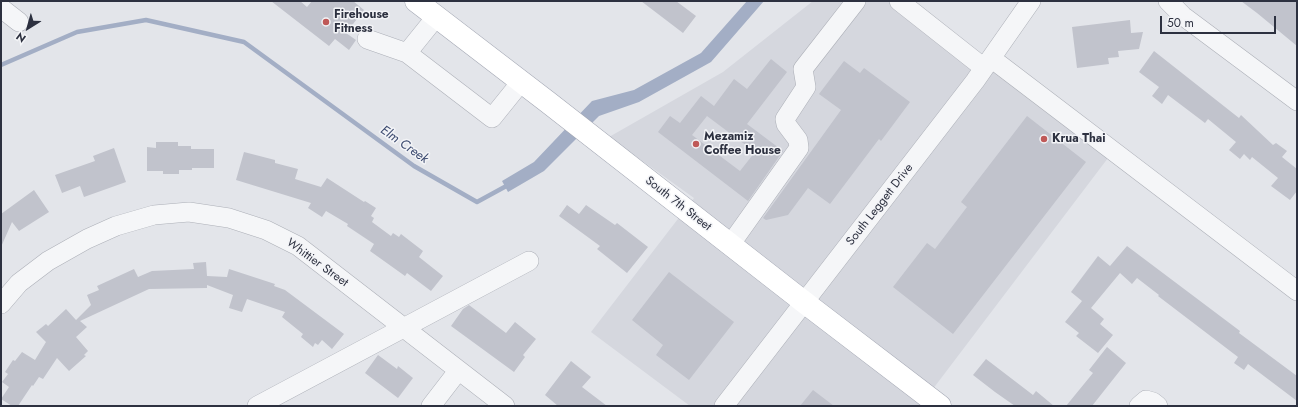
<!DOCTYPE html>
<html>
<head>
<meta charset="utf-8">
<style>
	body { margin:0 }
	#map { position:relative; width:1298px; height:407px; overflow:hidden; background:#e3e5ea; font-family:Jost,sans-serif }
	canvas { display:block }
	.frame { position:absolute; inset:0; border:2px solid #2d3140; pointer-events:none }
	.north { position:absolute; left:8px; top:8px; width:40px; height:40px; -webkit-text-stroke:3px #f3f4f7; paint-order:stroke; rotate:217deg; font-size:11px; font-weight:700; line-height:16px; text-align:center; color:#2d3140 }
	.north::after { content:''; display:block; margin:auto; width:14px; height:18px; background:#2d3140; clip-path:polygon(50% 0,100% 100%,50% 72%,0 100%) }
	.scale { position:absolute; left:1160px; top:16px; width:116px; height:18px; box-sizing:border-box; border:2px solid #2d3140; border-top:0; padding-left:5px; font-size:12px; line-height:14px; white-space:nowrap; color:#2d3140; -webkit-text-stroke:3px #f3f4f7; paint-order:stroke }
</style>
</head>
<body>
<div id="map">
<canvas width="1298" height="407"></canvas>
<div class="frame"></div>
<div class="north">N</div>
<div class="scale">50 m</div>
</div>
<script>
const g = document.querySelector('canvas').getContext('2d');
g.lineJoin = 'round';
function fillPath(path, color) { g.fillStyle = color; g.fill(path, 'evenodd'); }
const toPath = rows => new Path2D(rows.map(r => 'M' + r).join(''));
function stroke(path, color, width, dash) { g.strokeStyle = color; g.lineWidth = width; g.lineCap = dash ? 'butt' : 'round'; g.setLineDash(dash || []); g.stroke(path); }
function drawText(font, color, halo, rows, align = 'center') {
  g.font = font + ' Jost,sans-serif'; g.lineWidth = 3; g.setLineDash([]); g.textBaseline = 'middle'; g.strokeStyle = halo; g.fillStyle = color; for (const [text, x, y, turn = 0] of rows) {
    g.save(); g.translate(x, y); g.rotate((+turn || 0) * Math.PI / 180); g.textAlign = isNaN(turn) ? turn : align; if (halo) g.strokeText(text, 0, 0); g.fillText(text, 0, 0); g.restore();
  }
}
fillPath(toPath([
	[813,1,903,1,1108,158,920,406,690,406,591,332,694,198,609,137,723,72]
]), '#d5d7de');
fillPath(toPath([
	[747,1,764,1,711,62,639,102,599,116,544,171,508,192,502,181,534,162,592,101,634,90,701,53]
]), '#a3aec5');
stroke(toPath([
	[1,65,77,32,146,20,244,42,414,166,477,202,510,184]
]), '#a3aec5', 4.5);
fillPath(toPath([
	[271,1,300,1,307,7,312,1,353,1,364,10,346,33,356,40,349,50,335,39,329,46],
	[641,1,676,1,696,16,683,33],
	[1241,1,1297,1,1297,46,1257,13],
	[1130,20,1131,33,1143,32,1139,49,1118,51,1119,57,1108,58,1109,64,1077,68,1072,27],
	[1154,51,1239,118,1241,115,1273,145,1276,143,1287,151,1282,157,1297,169,1297,191,1290,200,1271,186,1278,178,1252,157,1250,160,1244,154,1240,159,1229,150,1236,142,1208,119,1205,123,1168,95,1162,104,1152,96,1159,87,1139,72],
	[771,59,787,72,747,124,783,151,748,201,658,132,670,116,680,123,701,96,714,106,734,79,747,89],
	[707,116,755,152,740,171,692,135],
	[844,61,860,73,864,68,910,102,881,141,879,139,830,204,808,188,788,215,766,220,763,218,841,110,819,94],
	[1027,116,1086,162,953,334,893,287,927,243,935,249,967,207,961,202],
	[156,142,178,142,178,146,191,146,191,149,214,149,214,168,192,168,192,170,179,170,179,174,163,174,163,171,147,171,147,147,156,148],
	[114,148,126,182,84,197,80,186,62,193,55,175,95,161,93,156],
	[244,152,275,160,275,163,298,169,295,179,321,187,327,178,364,202,365,201,376,208,371,216,374,218,372,222,391,236,393,233,399,237,401,234,423,251,419,257,443,276,431,291,407,273,405,276,370,251,374,244,347,226,348,224,326,211,322,217,308,208,311,203,236,180],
	[34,190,49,212,19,231,12,222,1,247,1,214],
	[567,205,579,214,586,205,615,225,617,223,648,247,627,273,597,249,600,246,559,216],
	[1127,246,1240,331,1239,333,1297,376,1297,401,1248,364,1244,370,1234,363,1238,357,1158,296,1159,295,1137,278,1132,284,1120,273,1091,308,1104,319,1100,324,1113,335,1098,353,1076,336,1079,333,1065,322,1082,301,1071,292,1098,256,1110,266],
	[206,262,207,276,227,277,229,269,275,284,274,286,285,290,344,334,332,349,322,340,318,345,315,343,313,347,301,337,303,334,282,317,285,312,247,299,242,312,229,308,233,295,207,285,207,288,149,289,80,321,87,327,76,337,88,351,84,355,86,356,69,371,57,358,43,379,39,377,33,386,32,385,18,406,12,406,1,399,9,387,2,382,8,374,5,372,13,360,15,361,22,352,35,360,46,342,36,332,46,324,48,326,66,309,76,320,91,305,87,295,99,290,97,286,134,269,138,277,152,271,194,269,193,263],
	[669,272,734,322,689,380,656,355,663,345,632,320],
	[469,305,506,333,515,322,536,339,523,355,525,357,514,372,451,326,463,309],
	[1107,347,1126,363,1092,406,1066,406,1093,373,1089,370],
	[378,355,397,369,398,366,413,378,398,398,365,373],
	[986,359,1033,395,1036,391,1054,406,1015,406,995,392,973,375],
	[571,361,591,377,582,387,607,406,558,406,545,395],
	[813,390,834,406,800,406]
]), '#c1c3cc');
const minor = toPath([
	[899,1,984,68],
	[1168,1,1183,16,1297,101],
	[1,8,19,22],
	[436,17,407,53,492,118,521,82],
	[367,39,407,53],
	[991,58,1297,291],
	[730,245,799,148,798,140,786,124,785,119,806,87,803,69,856,1],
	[1,304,19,283,48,261,87,239,116,226,154,215,189,212,229,218,266,230,298,246,505,406],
	[257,406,529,261],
	[431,406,458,371],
	[724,406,975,81,1031,1],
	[1139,406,1146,400,1153,402,1158,406]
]);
const major = toPath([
	[416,1,549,103,804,302,940,406]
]);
stroke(minor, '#acafb7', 20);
stroke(major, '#a4a8b4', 23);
stroke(minor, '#f5f6f8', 19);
stroke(major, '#fff', 22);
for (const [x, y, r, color] of [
	[326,22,4,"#bf5958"],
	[1044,139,4,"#bf5958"],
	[696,144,4,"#bf5958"]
]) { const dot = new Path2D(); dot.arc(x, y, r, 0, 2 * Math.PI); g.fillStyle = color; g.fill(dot); stroke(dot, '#f3f4f7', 1.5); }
drawText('bold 12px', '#2d3140', '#f3f4f7', [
	["Firehouse",334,15],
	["Fitness",334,29],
	["Mezamiz",704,137],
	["Coffee House",704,151],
	["Krua Thai",1052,139]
], 'left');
drawText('12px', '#2d3140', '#f3f4f7', [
	["South 7th Street",678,204,38],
	["South Leggett Drive",880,205,-52],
	["Whittier Street",317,263,36]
]);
drawText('italic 13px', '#3c4a6f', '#f3f4f7', [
	["Elm Creek",404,145,35]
]);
</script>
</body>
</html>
